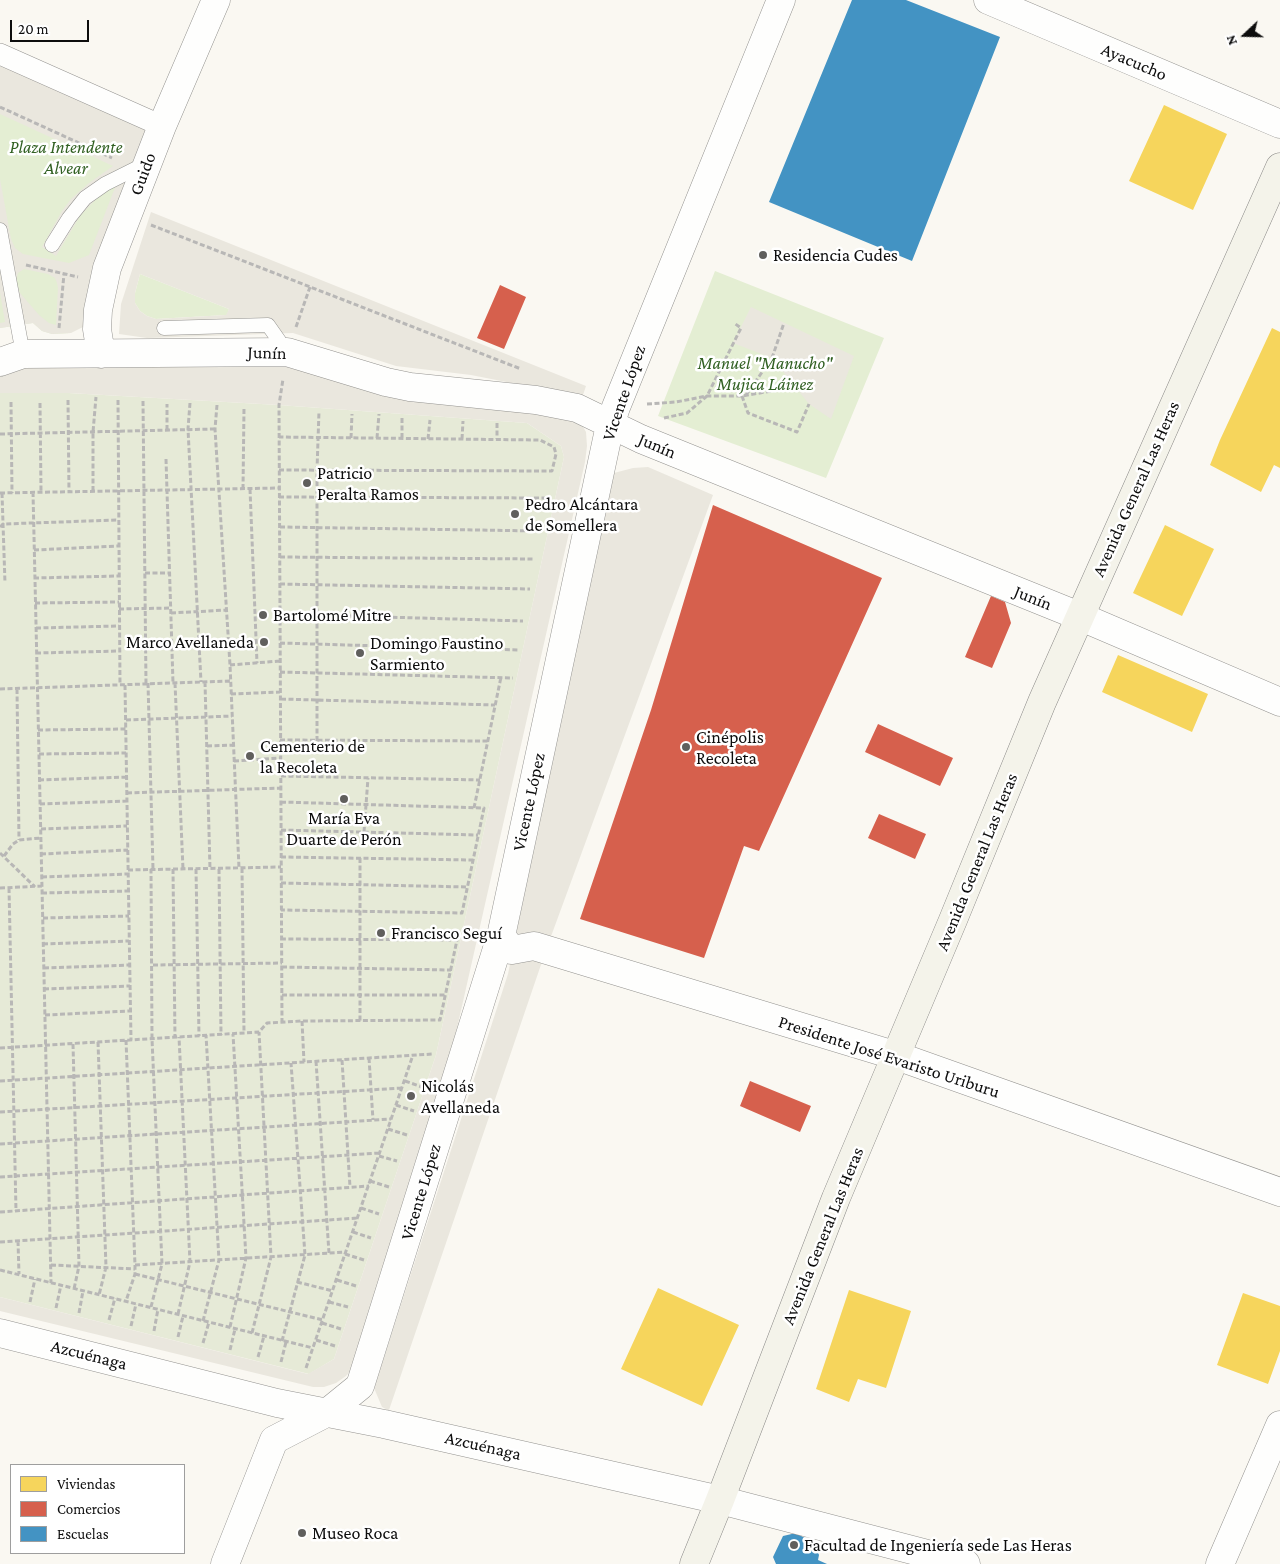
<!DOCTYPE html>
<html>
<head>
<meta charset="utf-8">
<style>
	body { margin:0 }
	#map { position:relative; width:1280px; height:1564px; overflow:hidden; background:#faf8f2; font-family:"Crimson Pro",serif }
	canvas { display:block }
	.legend { position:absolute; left:10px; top:1464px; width:175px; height:90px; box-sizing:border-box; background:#fff; border:1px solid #9e9e9e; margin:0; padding:6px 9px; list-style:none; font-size:15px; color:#0d0d0d }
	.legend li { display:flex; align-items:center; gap:10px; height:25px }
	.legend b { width:25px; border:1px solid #9e9e9e }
	.north { position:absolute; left:1220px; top:10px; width:50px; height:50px; -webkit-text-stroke:4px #fff; paint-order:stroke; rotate:249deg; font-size:14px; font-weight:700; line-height:20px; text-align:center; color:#0d0d0d }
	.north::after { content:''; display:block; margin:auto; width:18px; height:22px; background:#0d0d0d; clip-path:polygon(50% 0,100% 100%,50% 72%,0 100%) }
	.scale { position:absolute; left:10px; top:20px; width:79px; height:22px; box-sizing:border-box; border:2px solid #0d0d0d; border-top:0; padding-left:6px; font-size:15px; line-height:18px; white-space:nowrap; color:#0d0d0d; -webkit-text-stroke:4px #fff; paint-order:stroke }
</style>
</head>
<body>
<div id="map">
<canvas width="1280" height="1564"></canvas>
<ul class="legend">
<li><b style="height:14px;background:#f6d55c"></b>Viviendas</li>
<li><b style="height:14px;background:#d6604d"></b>Comercios</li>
<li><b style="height:14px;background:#4393c3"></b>Escuelas</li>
</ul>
<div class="north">N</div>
<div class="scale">20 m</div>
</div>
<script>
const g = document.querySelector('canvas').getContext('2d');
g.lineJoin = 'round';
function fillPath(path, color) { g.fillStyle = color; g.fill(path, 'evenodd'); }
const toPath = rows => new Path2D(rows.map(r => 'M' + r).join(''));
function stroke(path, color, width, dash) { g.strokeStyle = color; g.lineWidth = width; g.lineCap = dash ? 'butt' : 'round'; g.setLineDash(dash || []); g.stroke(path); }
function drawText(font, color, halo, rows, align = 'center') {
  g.font = font + ' "Crimson Pro",serif'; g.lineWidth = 5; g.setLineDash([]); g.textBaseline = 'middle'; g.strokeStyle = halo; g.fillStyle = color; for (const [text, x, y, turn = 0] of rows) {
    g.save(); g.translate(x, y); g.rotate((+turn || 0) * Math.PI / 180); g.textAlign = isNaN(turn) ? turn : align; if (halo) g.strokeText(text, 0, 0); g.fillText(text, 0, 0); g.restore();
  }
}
fillPath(toPath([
	[0,54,154,123,71,333,52,334,42,331,33,323,0,328],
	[715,271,884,338,826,478,658,416],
	[140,274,229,309,227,315,156,319,147,316,140,311,135,303,135,293]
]), '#e4eed3');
fillPath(toPath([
	[0,393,69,393,279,405,527,423,561,446,564,457,436,1055,334,1359,309,1374,0,1297]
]), '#e6ead7');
fillPath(toPath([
	[0,54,154,123,83,327,71,333,52,334,42,331,33,323,0,328,0,323,5,322,0,293,0,179,11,239,15,248,23,254,69,263,89,255,116,185,97,198,80,216,56,256,42,247,62,211,71,199,89,183,113,166,0,114],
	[24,269,48,274,55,278,57,283,58,288,56,325,49,323,39,315,20,293,16,280,18,273],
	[151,212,586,386,581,401,552,391,471,375,396,366,293,333,147,338,119,334,121,304],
	[140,274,229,309,226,315,156,319,147,316,140,311,135,303,135,293],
	[751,307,854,356,831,419,809,404,772,358,733,343],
	[0,367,294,367,557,412,582,425,586,432,587,446,585,462,450,1059,355,1366,346,1376,336,1383,324,1387,313,1387,0,1311,0,1297,308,1374,334,1359,436,1055,564,457,561,446,527,423,279,405,69,393,0,393],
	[648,467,713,495,546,950,389,1410,388,1410,382,1407,374,1388,508,974,532,855,614,473,633,468]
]), '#eae7de');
fillPath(toPath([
	[1164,105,1227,134,1193,210,1129,181],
	[1272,328,1280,332,1280,468,1274,465,1261,492,1210,465,1220,440],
	[1165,525,1214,549,1182,616,1133,593],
	[1118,655,1208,694,1192,732,1102,692],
	[658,1288,739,1325,702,1406,621,1369],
	[849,1290,911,1311,886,1388,858,1379,849,1402,816,1389],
	[1243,1293,1280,1306,1280,1351,1268,1384,1217,1365]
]), '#f6d55c');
fillPath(toPath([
	[500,285,526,297,504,349,477,338],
	[713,505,882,578,759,851,744,846,704,958,580,919,651,710],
	[991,596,1005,602,1011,623,992,668,965,657],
	[878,724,953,758,940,786,865,752],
	[879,814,926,834,915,859,868,838],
	[750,1081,811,1106,800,1132,740,1106]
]), '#d6604d');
fillPath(toPath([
	[852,0,906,0,1000,37,912,261,769,202],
	[796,1533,815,1544,819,1555,818,1560,827,1564,776,1564,773,1557,783,1536]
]), '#4393c3');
const service = toPath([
	[0,230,23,354],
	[52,245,69,218,85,198,105,184,147,163],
	[164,328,268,325,287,352]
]);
const pedestrian = toPath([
	[0,54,162,126]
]);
const minor = toPath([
	[988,0,1280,124],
	[101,354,97,329,98,310,107,268,162,126,216,0],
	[0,362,23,354,287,352,386,382,410,387,536,400,577,408,641,439,1079,616,1280,702],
	[501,936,512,950,534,946,897,1056,1280,1192],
	[0,1333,277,1403,384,1424,720,1500,966,1564],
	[225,1564,274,1440,328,1412,360,1386,501,936,610,425,616,407,781,0],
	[1220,1564,1280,1425]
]);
const secondary = toPath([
	[694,1564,720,1500,836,1198,953,920,1042,702,1280,167]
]);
stroke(service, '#949390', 15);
stroke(pedestrian, '#949390', 22);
stroke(minor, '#949390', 29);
stroke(secondary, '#8a8987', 29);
stroke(toPath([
	[0,107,112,158],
	[151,225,521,369],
	[26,265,78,277],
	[296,327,310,287],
	[59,328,64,274],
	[746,395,772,358,784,323],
	[742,396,748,413,797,432,809,404],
	[68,400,69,492],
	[118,400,120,685],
	[143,401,146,684],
	[11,402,12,493],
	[40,403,41,492],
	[190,403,188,429,201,682],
	[647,404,676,402,707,396,742,396,795,387],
	[217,405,215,429,230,665,239,868],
	[664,418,687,413,707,396,741,328,734,323],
	[497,423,497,439],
	[167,430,167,404],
	[0,434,215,429],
	[351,438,352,414],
	[377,438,379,414],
	[402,438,402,417],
	[428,439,430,420],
	[462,439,463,421],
	[166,459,173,683],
	[279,470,552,471,556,454,554,447,540,440,279,437],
	[243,489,244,408],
	[250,489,257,663],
	[93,491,93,432,96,397],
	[33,492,51,1283],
	[0,493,279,488],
	[2,493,5,583],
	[279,497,547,498],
	[0,527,3,524,118,520],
	[280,527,541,531],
	[34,550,118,546],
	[280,557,535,559],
	[145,573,170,573],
	[34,578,118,576],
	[280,584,530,589],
	[35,603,119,602],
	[119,609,171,608],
	[171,613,227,610],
	[280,614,523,621],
	[36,628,119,626],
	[280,643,518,650],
	[36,653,120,651],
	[230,665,280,661],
	[280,672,513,678],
	[205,682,210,869],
	[148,683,153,869],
	[175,683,183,869],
	[125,685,131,1040],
	[0,689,230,681],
	[17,689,19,840],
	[231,694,280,692],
	[281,699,495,705],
	[126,720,232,716],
	[38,730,126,729],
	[280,740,488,741],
	[317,741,317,470,319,411],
	[207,746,234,745],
	[39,754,126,753],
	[234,761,281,758],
	[281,776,480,780],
	[39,780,127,777],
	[127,793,281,788],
	[281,802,484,808,462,913,281,910],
	[40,804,127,801],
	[474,808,501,677],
	[41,829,127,826],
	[281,830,478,835],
	[364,832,368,778],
	[0,853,35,887],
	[41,854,128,850],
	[4,856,13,844,19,840,41,838],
	[281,857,473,860],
	[360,858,360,1021],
	[242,868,244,1033],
	[173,869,175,1038],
	[196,869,199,1036],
	[219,869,221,1035],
	[128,870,281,867],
	[42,877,128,874],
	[281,883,468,887],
	[0,888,42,886],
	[9,888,16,1211],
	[42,893,129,891],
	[43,918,129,916],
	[43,944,129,941],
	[153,965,282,963],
	[282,967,451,970],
	[44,968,130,965],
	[44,989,130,986],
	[282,995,445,995],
	[45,1015,130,1011],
	[302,1021,304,1062],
	[282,1023,279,405,283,379],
	[126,1040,135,1265,135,1274,126,1301],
	[98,1042,106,1267,99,1295],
	[73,1044,79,1266,74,1289],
	[0,1048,259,1032,267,1023,302,1021,440,1020,457,940,282,939],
	[369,1058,373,1120],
	[342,1060,350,1187],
	[316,1061,329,1253],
	[0,1081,433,1054],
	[405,1081,422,1087],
	[396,1105,414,1111],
	[0,1112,402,1088],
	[388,1129,407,1135],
	[0,1144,391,1119],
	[379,1156,397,1161],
	[0,1177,380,1153],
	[370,1181,389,1187],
	[361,1208,379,1214],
	[0,1212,369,1186],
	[353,1232,371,1238],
	[18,1241,19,1274],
	[0,1242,358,1218],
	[345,1254,364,1260],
	[51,1265,135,1269],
	[135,1265,346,1252],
	[0,1270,313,1348],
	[135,1274,323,1320],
	[337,1280,356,1286],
	[297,1282,333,1291],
	[30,1302,35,1279],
	[329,1302,348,1307],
	[151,1307,162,1264,152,1039,151,869],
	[56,1308,61,1285],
	[79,1313,83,1291],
	[178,1314,190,1262,179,1037],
	[109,1320,115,1298],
	[203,1321,219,1260,206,1035],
	[322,1323,341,1329],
	[131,1326,136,1304],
	[230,1327,246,1258,233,1034],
	[154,1331,158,1309],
	[252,1333,271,1257,259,1032],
	[178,1337,183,1316],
	[316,1340,335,1346],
	[282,1341,305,1255,291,1063],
	[203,1343,209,1322],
	[230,1350,235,1329],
	[258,1357,264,1336],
	[281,1362,286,1342],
	[306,1368,413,1055]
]), '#b8b7b6', 3, [5, 2.5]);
stroke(service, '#fefefd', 14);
stroke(pedestrian, '#fefefd', 21);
stroke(minor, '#fefefd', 28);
stroke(secondary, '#f4f3ea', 28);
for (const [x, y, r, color] of [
	[763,255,5,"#605f5d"],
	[307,483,5,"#605f5d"],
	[515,514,5,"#605f5d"],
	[263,615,5,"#605f5d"],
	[264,642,5,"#605f5d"],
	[360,653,5,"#605f5d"],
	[686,747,5,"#605f5d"],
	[250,756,5,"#605f5d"],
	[344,799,5,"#605f5d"],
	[381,933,5,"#605f5d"],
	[411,1096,5,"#605f5d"],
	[302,1533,5,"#605f5d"],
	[794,1545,5,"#605f5d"]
]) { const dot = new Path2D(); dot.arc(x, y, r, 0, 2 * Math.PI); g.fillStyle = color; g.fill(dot); stroke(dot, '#fff', 2); }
drawText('18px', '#0d0d0d', '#fff', [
	["Ayacucho",1134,62,23],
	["Guido",143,174,-69],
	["Junín",267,353,2],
	["Vicente López",624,393,-71],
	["Junín",657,446,23],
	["Avenida General Las Heras",1136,489,-66],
	["Junín",1033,598,22],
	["Vicente López",529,802,-78],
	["Avenida General Las Heras",977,862,-68],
	["Presidente José Evaristo Uriburu",889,1057,18],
	["Vicente López",421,1192,-73],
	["Avenida General Las Heras",823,1236,-68],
	["Azcuénaga",89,1355,14],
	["Azcuénaga",483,1446,13]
]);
drawText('italic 18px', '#316022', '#fff', [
	["Plaza Intendente",66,147],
	["Alvear",66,168],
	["Manuel \"Manucho\"",765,363],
	["Mujica Láinez",765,384]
]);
drawText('18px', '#0d0d0d', '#fff', [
	["Residencia Cudes",773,255],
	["Patricio",317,473],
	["Peralta Ramos",317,494],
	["Pedro Alcántara",525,504],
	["de Somellera",525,525],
	["Bartolomé Mitre",273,615],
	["Marco Avellaneda",254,642,"right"],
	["Domingo Faustino",370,643],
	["Sarmiento",370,664],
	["Cinépolis",696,737],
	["Recoleta",696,758],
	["Cementerio de",260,746],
	["la Recoleta",260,767],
	["María Eva",344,818,"center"],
	["Duarte de Perón",344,839,"center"],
	["Francisco Seguí",391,933],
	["Nicolás",421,1086],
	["Avellaneda",421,1107],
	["Museo Roca",312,1533],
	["Facultad de Ingeniería sede Las Heras",804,1545]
], 'left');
</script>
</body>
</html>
